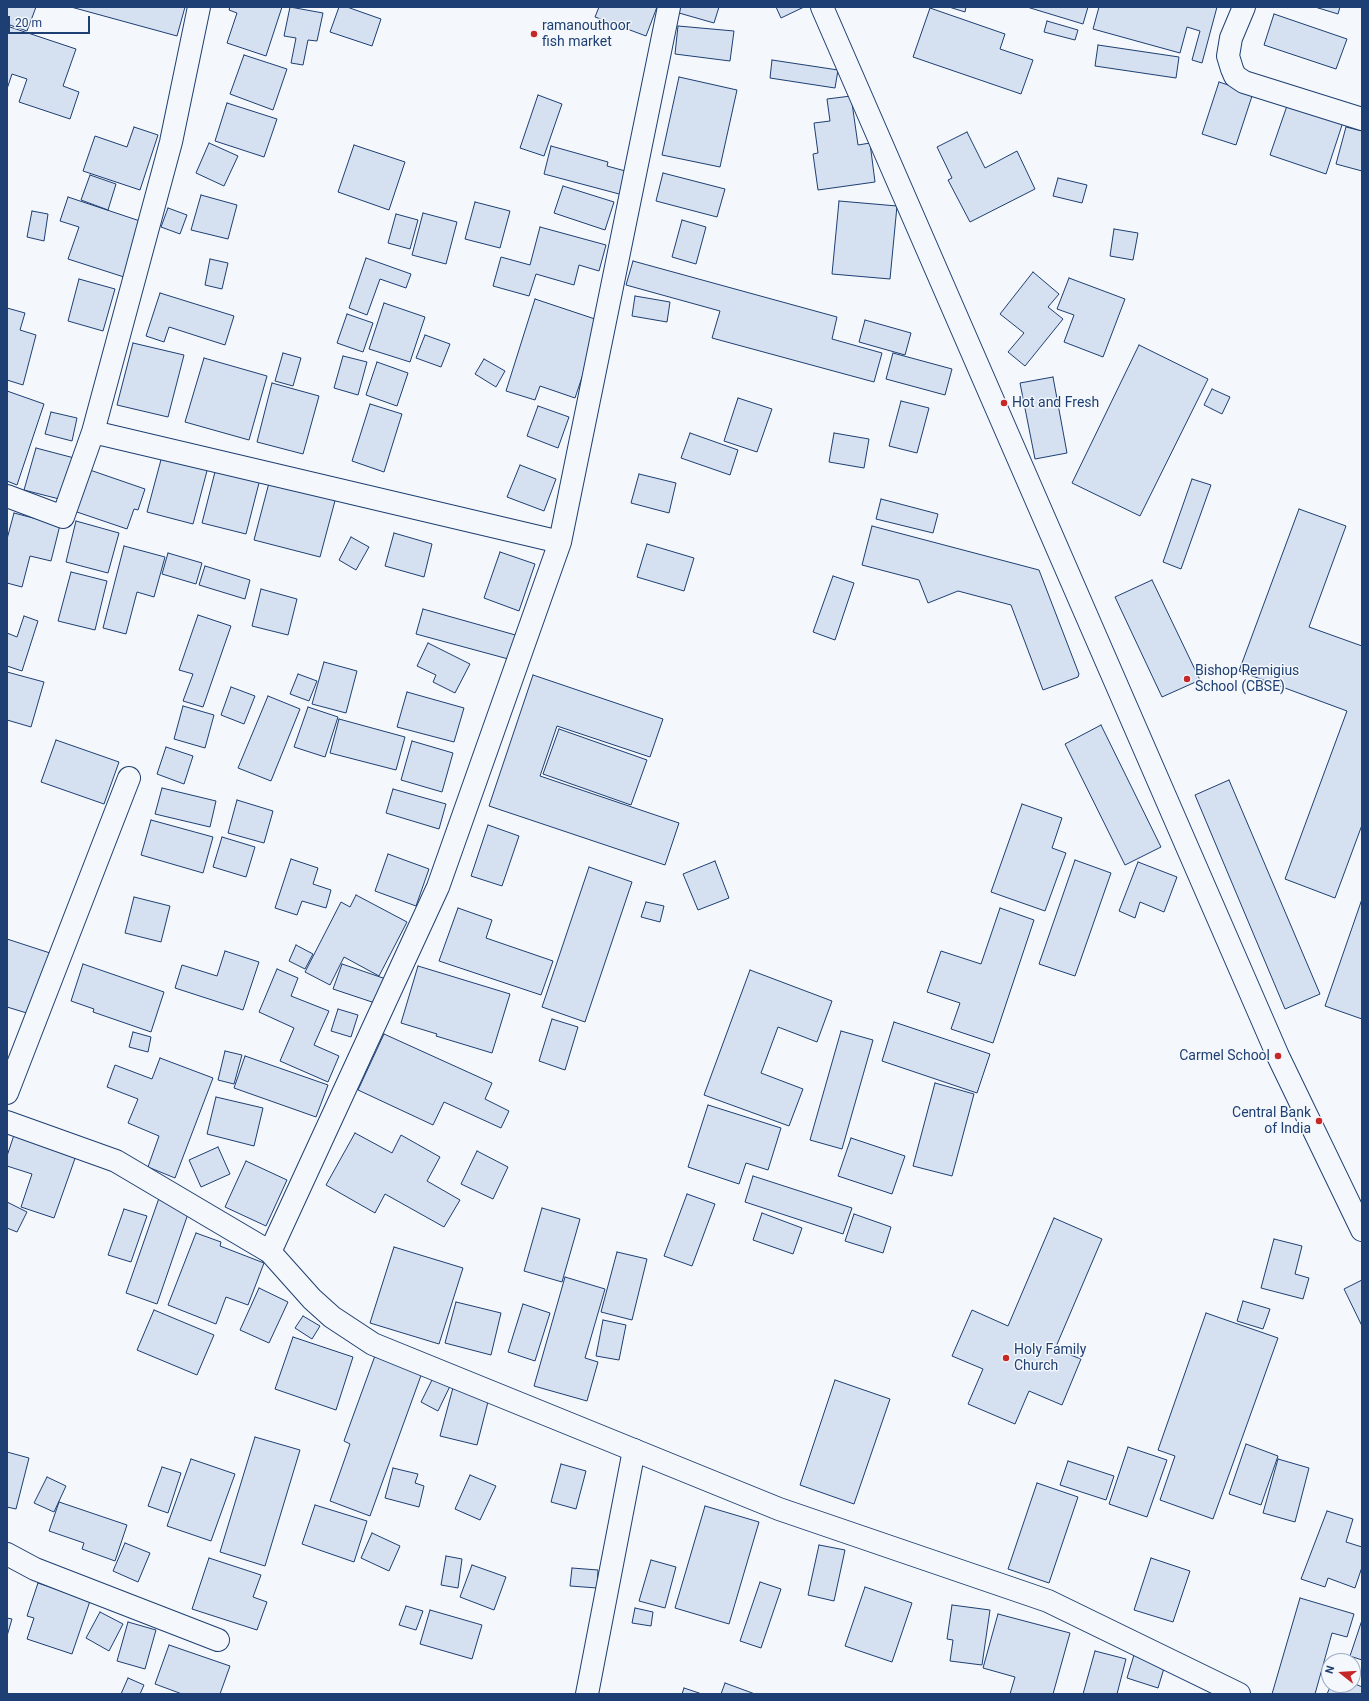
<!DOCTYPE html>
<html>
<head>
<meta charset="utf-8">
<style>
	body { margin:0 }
	#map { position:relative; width:1369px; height:1701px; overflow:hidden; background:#f4f7fb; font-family:Roboto,sans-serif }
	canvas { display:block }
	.frame { position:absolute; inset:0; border:8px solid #1d3f73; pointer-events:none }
	.north { position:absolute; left:1321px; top:1653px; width:40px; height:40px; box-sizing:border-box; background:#f4f7fb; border:1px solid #9eadc5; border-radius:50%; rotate:287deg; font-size:11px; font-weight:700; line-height:16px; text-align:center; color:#1d3f73 }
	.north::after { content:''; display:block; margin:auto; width:14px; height:18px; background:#c62828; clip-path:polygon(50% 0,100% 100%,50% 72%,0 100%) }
	.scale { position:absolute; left:8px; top:16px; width:82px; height:18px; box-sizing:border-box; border:2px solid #1d3f73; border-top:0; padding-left:5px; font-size:12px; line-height:14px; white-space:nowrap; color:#1d3f73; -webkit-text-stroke:3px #f4f7fb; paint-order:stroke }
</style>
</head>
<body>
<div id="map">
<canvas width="1369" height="1701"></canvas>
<div class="frame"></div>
<div class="north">N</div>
<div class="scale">20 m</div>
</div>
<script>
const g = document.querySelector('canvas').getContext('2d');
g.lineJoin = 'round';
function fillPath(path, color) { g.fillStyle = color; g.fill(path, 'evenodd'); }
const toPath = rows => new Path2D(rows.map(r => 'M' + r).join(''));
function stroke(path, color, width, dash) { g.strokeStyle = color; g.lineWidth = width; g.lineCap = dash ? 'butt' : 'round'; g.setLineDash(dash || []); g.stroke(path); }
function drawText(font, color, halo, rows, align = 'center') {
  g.font = font + ' Roboto,sans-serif'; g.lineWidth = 3; g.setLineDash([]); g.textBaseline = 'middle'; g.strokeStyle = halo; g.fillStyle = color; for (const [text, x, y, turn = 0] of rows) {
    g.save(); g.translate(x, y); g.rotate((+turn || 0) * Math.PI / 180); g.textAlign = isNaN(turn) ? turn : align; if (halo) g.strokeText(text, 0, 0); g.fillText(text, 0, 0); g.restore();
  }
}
const building = toPath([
	[7,7,36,7,27,31,7,24,7,7],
	[71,7,185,7,177,36,71,7],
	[230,7,282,7,266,56,227,43,237,13,229,10,230,7],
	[290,7,323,13,317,41,308,40,303,65,291,63,296,38,284,36,290,7],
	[339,7,347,7,381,19,372,46,330,32,339,7],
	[599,7,657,7,646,36,595,17,599,7],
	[680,7,719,7,714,23,679,13,680,7],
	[776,7,804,7,781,18,776,7],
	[949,7,966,7,965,12,949,7],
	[1027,7,1088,7,1083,24,1027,7],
	[1099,7,1217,7,1202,63,1192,60,1200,31,1187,27,1180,53,1093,29,1099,7],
	[1315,7,1340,7,1338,14,1315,7],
	[930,8,1005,34,1000,49,1033,60,1021,94,913,57,930,8],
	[1274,14,1347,39,1336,69,1264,45,1274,14],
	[1047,21,1078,30,1075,40,1044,32,1047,21],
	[7,26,76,49,63,86,79,92,70,119,19,102,27,79,12,74,7,89,7,26],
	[678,26,734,31,730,61,675,54,678,26],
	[1098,45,1179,57,1176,78,1095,66,1098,45],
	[244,55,287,69,273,110,230,94,244,55],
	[772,60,838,70,835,88,770,78,772,60],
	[679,77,737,90,720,167,662,155,679,77],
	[1219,82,1253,93,1236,145,1202,134,1219,82],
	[538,95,562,104,544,156,520,148,538,95],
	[851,96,858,145,870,143,875,182,818,190,813,154,818,153,814,123,830,121,827,99,851,96],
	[1289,100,1344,119,1326,174,1270,155,1289,100],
	[227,103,277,119,264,157,215,141,227,103],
	[134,127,158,135,140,190,83,171,95,136,127,147,134,127],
	[1346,127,1362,131,1362,171,1336,164,1346,127],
	[967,132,985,168,1017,151,1035,189,970,222,948,180,952,178,937,147,967,132],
	[209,143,238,156,224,186,196,173,209,143],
	[354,145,405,162,389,210,338,192,354,145],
	[551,146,608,162,607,166,629,172,623,195,544,174,551,146],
	[663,173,725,189,717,217,656,201,663,173],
	[90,175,116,184,108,210,81,200,90,175],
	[1058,178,1087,185,1082,203,1053,196,1058,178],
	[563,186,614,202,605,230,554,213,563,186],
	[201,195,237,205,228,239,191,230,201,195],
	[68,197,143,222,124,277,68,259,79,227,60,221,68,197],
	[839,201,897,206,890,279,832,274,839,201],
	[475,202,510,211,500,248,465,239,475,202],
	[168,208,187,215,180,234,161,227,168,208],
	[32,211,48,214,44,241,27,237,32,211],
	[423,213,457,222,446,264,412,255,423,213],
	[396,214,418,220,410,249,388,243,396,214],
	[682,220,706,227,696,264,672,257,682,220],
	[540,227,606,245,599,271,579,265,574,285,536,274,529,296,493,286,501,257,530,265,540,227],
	[1114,229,1138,233,1133,260,1110,256,1114,229],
	[366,258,411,274,406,288,380,279,367,315,349,308,366,258],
	[210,259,228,263,222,289,205,285,210,259],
	[633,261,837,317,832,339,882,353,874,382,712,338,720,311,626,285,633,261],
	[1033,272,1059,294,1048,307,1063,319,1025,366,1008,352,1024,333,1000,314,1033,272],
	[1069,278,1125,299,1103,357,1064,342,1074,315,1057,309,1069,278],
	[79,279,115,289,103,331,68,321,79,279],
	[160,293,234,316,225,345,169,327,164,342,146,336,160,293],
	[635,296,670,302,667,322,632,316,635,296],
	[535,299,601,321,575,398,540,386,535,400,506,391,535,299],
	[384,303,425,317,410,362,369,349,384,303],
	[7,308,25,313,20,330,36,335,23,385,7,380,7,308],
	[347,314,373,323,363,352,337,343,347,314],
	[865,320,911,333,905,355,859,342,865,320],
	[425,335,450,344,441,367,416,358,425,335],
	[133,343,184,355,168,417,117,405,133,343],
	[1139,345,1208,379,1140,516,1072,483,1139,345],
	[283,353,301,358,293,386,275,381,283,353],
	[893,353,952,369,945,395,886,379,893,353],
	[343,356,367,362,358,395,334,388,343,356],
	[204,358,267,376,249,440,185,422,204,358],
	[484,359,505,371,496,387,475,374,484,359],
	[377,362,408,373,397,406,366,395,377,362],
	[1053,377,1067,453,1035,459,1020,383,1053,377],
	[272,383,319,396,303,454,257,442,272,383],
	[1212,389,1230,397,1222,414,1204,405,1212,389],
	[7,391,44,404,17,485,7,481,7,391],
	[738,398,772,409,757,452,724,441,738,398],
	[901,401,929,408,917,453,889,446,901,401],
	[370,404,402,414,384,472,352,461,370,404],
	[538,406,569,417,558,448,527,436,538,406],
	[51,412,77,418,72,441,45,434,51,412],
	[690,433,738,450,730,475,681,458,690,433],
	[834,433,869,439,864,468,829,462,834,433],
	[36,448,78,459,67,501,24,490,36,448],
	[162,456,208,467,193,524,147,512,162,456],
	[520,465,556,479,544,511,507,497,520,465],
	[216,468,260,479,246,534,202,523,216,468],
	[87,469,145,489,138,510,134,509,127,529,74,511,87,469],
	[639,474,676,483,669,513,631,503,639,474],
	[270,479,336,497,320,557,254,540,270,479],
	[1192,479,1211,485,1181,569,1163,562,1192,479],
	[881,499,938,514,933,533,876,519,881,499],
	[1299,509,1346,526,1309,627,1362,646,1362,825,1335,898,1285,879,1347,711,1239,671,1299,509],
	[14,513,60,525,51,561,30,556,22,587,7,583,7,539,14,513],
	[76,521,119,533,108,573,66,562,76,521],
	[872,526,1039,570,1079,674,1078,677,1043,690,1011,605,958,591,928,603,919,580,862,565,872,526],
	[394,533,432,544,424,577,385,566,394,533],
	[351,537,369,547,356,570,339,560,351,537],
	[647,544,694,558,684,591,637,577,647,544],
	[124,546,165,557,154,597,137,592,126,634,103,628,124,546],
	[500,552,535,564,519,611,484,598,500,552],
	[168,553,202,563,196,584,162,574,168,553],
	[205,566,250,580,245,599,199,585,205,566],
	[71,572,107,581,95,630,58,621,71,572],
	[833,576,854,583,835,640,813,632,833,576],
	[1152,580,1200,680,1162,697,1115,597,1152,580],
	[261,589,297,599,288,635,252,626,261,589],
	[423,609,519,636,512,660,416,634,423,609],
	[198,615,231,626,203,707,183,701,193,674,179,670,198,615],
	[24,616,38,621,22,671,7,666,7,633,17,637,24,616],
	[428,643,470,664,455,693,433,682,436,675,417,666,428,643],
	[324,662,357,671,346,713,312,704,324,662],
	[7,672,44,682,31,727,7,720,7,672],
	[298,674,317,681,309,701,290,694,298,674],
	[533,675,663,719,650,757,557,726,540,776,679,823,665,865,489,806,533,675],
	[231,687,255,696,244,724,221,715,231,687],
	[407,692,464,708,454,742,397,727,407,692],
	[268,696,300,709,271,781,238,768,268,696],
	[183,706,214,715,205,748,174,739,183,706],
	[308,707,338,717,325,757,294,747,308,707],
	[339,719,405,737,396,770,330,753,339,719],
	[1101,725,1161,847,1125,865,1065,744,1101,725],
	[559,729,647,760,631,805,543,774,559,729],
	[56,740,119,762,104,804,41,782,56,740],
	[412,741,453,753,442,792,401,780,412,741],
	[166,747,193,756,184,784,157,774,166,747],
	[1229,780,1320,994,1285,1009,1195,795,1229,780],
	[162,788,216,801,210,827,155,814,162,788],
	[393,789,446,804,439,829,386,813,393,789],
	[237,800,273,811,264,843,228,833,237,800],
	[1022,804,1062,818,1052,848,1066,853,1045,911,991,892,1022,804],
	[151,820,213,837,203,873,141,855,151,820],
	[488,825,519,836,502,886,471,876,488,825],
	[222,837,255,847,246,877,213,867,222,837],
	[388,854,429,869,416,906,375,891,388,854],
	[291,859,318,868,313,884,331,890,326,908,302,901,297,915,275,908,291,859],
	[1075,860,1111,873,1075,976,1039,964,1075,860],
	[715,861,729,898,698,910,683,874,715,861],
	[1138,862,1177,877,1164,912,1140,902,1135,918,1119,911,1138,862],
	[589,867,632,882,585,1022,542,1007,589,867],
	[356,895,407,922,379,976,344,957,330,985,305,972,341,902,350,907,356,895],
	[134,897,170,906,161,942,125,933,134,897],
	[1362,899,1362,1019,1325,1006,1362,899],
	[646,902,664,906,660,922,641,917,646,902],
	[458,908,492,920,486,938,553,961,541,995,439,961,458,908],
	[1000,908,1034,920,993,1043,951,1029,960,1003,927,992,941,951,981,964,1000,908],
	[7,939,50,953,30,1014,7,1007,7,939],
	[296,945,313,954,305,969,289,961,296,945],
	[225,951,259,962,243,1010,175,988,182,965,217,976,225,951],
	[83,964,164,992,151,1032,93,1012,94,1009,71,1001,83,964],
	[342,964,386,979,378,1004,333,989,342,964],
	[418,966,510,994,492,1053,436,1036,437,1034,401,1023,418,966],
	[277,969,298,978,291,996,329,1011,314,1045,339,1056,328,1082,280,1061,294,1028,259,1012,277,969],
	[750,970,832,1001,817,1042,778,1027,761,1073,803,1089,789,1126,704,1095,750,970],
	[338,1009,358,1015,351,1037,331,1031,338,1009],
	[552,1019,578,1027,565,1070,539,1061,552,1019],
	[894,1022,990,1054,977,1093,882,1061,894,1022],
	[841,1031,873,1040,842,1149,810,1140,841,1031],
	[133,1032,151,1037,148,1052,129,1047,133,1032],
	[384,1034,492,1083,485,1099,509,1111,501,1128,444,1102,433,1125,358,1090,384,1034],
	[225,1051,242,1055,234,1084,218,1080,225,1051],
	[245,1056,328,1085,316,1117,234,1088,245,1056],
	[160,1058,213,1078,175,1178,148,1167,159,1136,128,1123,138,1099,107,1087,115,1065,152,1079,160,1058],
	[935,1083,974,1094,952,1176,913,1166,935,1083],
	[216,1097,263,1108,254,1146,207,1134,216,1097],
	[708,1105,781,1128,768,1170,746,1163,739,1184,688,1167,708,1105],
	[16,1129,78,1150,54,1218,21,1207,32,1174,7,1166,7,1156,16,1129],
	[355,1133,392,1153,401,1135,440,1157,427,1181,460,1200,444,1227,385,1194,375,1213,326,1185,355,1133],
	[851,1138,905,1156,892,1194,838,1176,851,1138],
	[218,1147,230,1174,201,1187,189,1160,218,1147],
	[477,1151,508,1167,493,1199,461,1184,477,1151],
	[246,1161,287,1180,266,1226,225,1207,246,1161],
	[753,1176,852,1208,843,1234,745,1202,753,1176],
	[687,1194,715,1204,692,1266,664,1256,687,1194],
	[159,1198,190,1208,157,1304,126,1293,159,1198],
	[7,1202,27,1212,17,1232,7,1228,7,1202],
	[542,1208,580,1219,562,1282,524,1271,542,1208],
	[124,1209,147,1216,131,1262,108,1255,124,1209],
	[762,1213,802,1228,793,1254,753,1240,762,1213],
	[854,1214,891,1227,883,1253,845,1241,854,1214],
	[1054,1218,1102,1239,1055,1349,1081,1359,1062,1405,1029,1391,1015,1424,968,1404,983,1369,952,1356,972,1310,1008,1326,1054,1218],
	[196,1233,221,1242,220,1246,264,1263,248,1305,226,1297,216,1324,168,1305,196,1233],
	[1274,1239,1302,1246,1295,1274,1309,1278,1303,1299,1261,1288,1274,1239],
	[394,1247,463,1268,439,1344,370,1323,394,1247],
	[617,1252,647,1259,632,1320,601,1312,617,1252],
	[565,1277,605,1289,585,1358,598,1362,587,1401,534,1386,565,1277],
	[1362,1280,1362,1326,1344,1289,1362,1280],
	[259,1288,288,1302,269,1343,240,1330,259,1288],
	[1243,1301,1270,1309,1263,1329,1237,1321,1243,1301],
	[456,1302,501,1313,491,1355,445,1343,456,1302],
	[523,1304,550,1313,535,1361,508,1352,523,1304],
	[154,1310,214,1335,197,1375,137,1350,154,1310],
	[1206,1313,1278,1338,1213,1519,1160,1500,1175,1456,1158,1450,1206,1313],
	[303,1316,320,1326,312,1339,295,1328,303,1316],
	[603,1320,626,1325,619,1360,596,1356,603,1320],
	[293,1337,353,1357,336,1410,275,1389,293,1337],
	[376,1353,423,1370,370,1516,330,1501,350,1444,344,1441,376,1353],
	[435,1374,452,1382,438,1411,421,1402,435,1374],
	[835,1380,890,1399,854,1504,800,1485,835,1380],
	[454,1384,490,1394,477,1445,440,1436,454,1384],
	[255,1437,300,1450,265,1566,220,1552,255,1437],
	[1246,1444,1278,1456,1261,1505,1229,1494,1246,1444],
	[1128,1447,1167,1460,1147,1517,1109,1504,1128,1447],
	[7,1452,29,1458,16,1509,7,1507,7,1452],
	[191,1459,235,1474,211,1541,167,1526,191,1459],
	[1278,1459,1309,1468,1295,1522,1263,1513,1278,1459],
	[1068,1461,1114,1476,1106,1500,1060,1485,1068,1461],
	[561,1464,586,1471,576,1509,551,1502,561,1464],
	[162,1467,181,1473,168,1513,148,1506,162,1467],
	[393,1468,418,1474,415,1483,424,1486,419,1507,385,1498,393,1468],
	[470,1475,496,1486,480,1520,455,1509,470,1475],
	[47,1477,66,1486,54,1512,34,1503,47,1477],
	[1037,1483,1078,1497,1049,1583,1008,1569,1037,1483],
	[59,1502,127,1525,115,1561,82,1549,84,1543,49,1531,59,1502],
	[315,1505,367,1521,354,1562,302,1544,315,1505],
	[705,1506,759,1522,729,1624,675,1608,705,1506],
	[1327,1511,1353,1519,1346,1542,1362,1547,1362,1567,1355,1588,1328,1578,1325,1587,1301,1579,1327,1511],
	[372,1533,400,1546,389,1571,361,1558,372,1533],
	[125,1543,150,1553,138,1582,113,1571,125,1543],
	[819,1545,845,1550,834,1601,808,1595,819,1545],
	[446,1556,462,1559,458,1588,441,1585,446,1556],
	[209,1558,261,1575,253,1597,267,1602,257,1630,192,1609,209,1558],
	[1151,1558,1190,1571,1173,1622,1134,1610,1151,1558],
	[651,1560,676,1567,665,1608,639,1601,651,1560],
	[472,1565,506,1577,494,1610,460,1597,472,1565],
	[572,1568,598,1570,597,1588,570,1586,572,1568],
	[760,1582,781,1589,761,1648,740,1641,760,1582],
	[38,1583,90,1601,72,1654,27,1639,34,1618,27,1616,38,1583],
	[865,1587,912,1603,892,1662,845,1646,865,1587],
	[1300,1598,1354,1614,1347,1637,1332,1633,1315,1694,1272,1694,1300,1598],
	[952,1605,990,1610,982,1665,950,1661,953,1640,947,1639,952,1605],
	[406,1606,423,1611,416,1630,399,1625,406,1606],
	[635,1608,653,1612,651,1626,632,1623,635,1608],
	[430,1610,482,1625,472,1659,420,1644,430,1610],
	[100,1612,123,1624,109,1651,86,1638,100,1612],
	[998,1614,1070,1633,1053,1694,1010,1694,1015,1677,983,1668,998,1614],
	[7,1618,12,1619,7,1636,7,1618],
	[1362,1620,1362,1660,1350,1656,1362,1620],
	[128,1622,156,1630,145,1669,117,1661,128,1622],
	[169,1645,230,1666,220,1694,182,1694,155,1684,169,1645],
	[1095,1651,1126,1659,1117,1694,1083,1694,1095,1651],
	[1134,1655,1165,1665,1158,1688,1127,1678,1134,1655],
	[128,1678,144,1685,140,1694,121,1694,128,1678],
	[725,1683,755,1694,721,1694,725,1683],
	[1353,1683,1362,1687,1362,1694,1327,1694,1331,1685,1353,1685,1353,1683],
	[684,1688,702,1694,682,1694,684,1688]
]);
fillPath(building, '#d5e0f0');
stroke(building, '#1d3f73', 1);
const street = toPath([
	[199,7,171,142,93,432,560,542],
	[1244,7,1231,38,1228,56,1232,69,1235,76,1244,82,1362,119],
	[7,496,63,517,93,432],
	[7,1093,129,778],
	[270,1252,438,887,560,542,669,7],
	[7,1554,35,1569,218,1640],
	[587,1694,634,1450]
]);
const secondary = toPath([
	[7,1122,116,1161,270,1252,312,1299,332,1317,373,1344,779,1509,1048,1601,1239,1694]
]);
const primary = toPath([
	[822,7,1278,1056,1362,1230]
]);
stroke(street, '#1d3f73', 24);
stroke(secondary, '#1d3f73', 24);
stroke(primary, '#1d3f73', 24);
stroke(street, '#f4f7fb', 22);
stroke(secondary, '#f4f7fb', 22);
stroke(primary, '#f4f7fb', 22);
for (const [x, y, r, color] of [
	[534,34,4,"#c62828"],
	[1004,403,4,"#c62828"],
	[1187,679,4,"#c62828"],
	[1278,1056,4,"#c62828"],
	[1319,1121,4,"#c62828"],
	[1006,1358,4,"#c62828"]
]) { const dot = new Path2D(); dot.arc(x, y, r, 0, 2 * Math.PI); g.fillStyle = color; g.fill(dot); stroke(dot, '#f4f7fb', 1.5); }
drawText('14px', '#1d3f73', '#f4f7fb', [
	["ramanouthoor",542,26],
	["fish market",542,42],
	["Hot and Fresh",1012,403],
	["Bishop Remigius",1195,671],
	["School (CBSE)",1195,687],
	["Carmel School",1270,1056,"right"],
	["Central Bank",1311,1113,"right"],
	["of India",1311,1129,"right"],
	["Holy Family",1014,1350],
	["Church",1014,1366]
], 'left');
</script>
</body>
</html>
